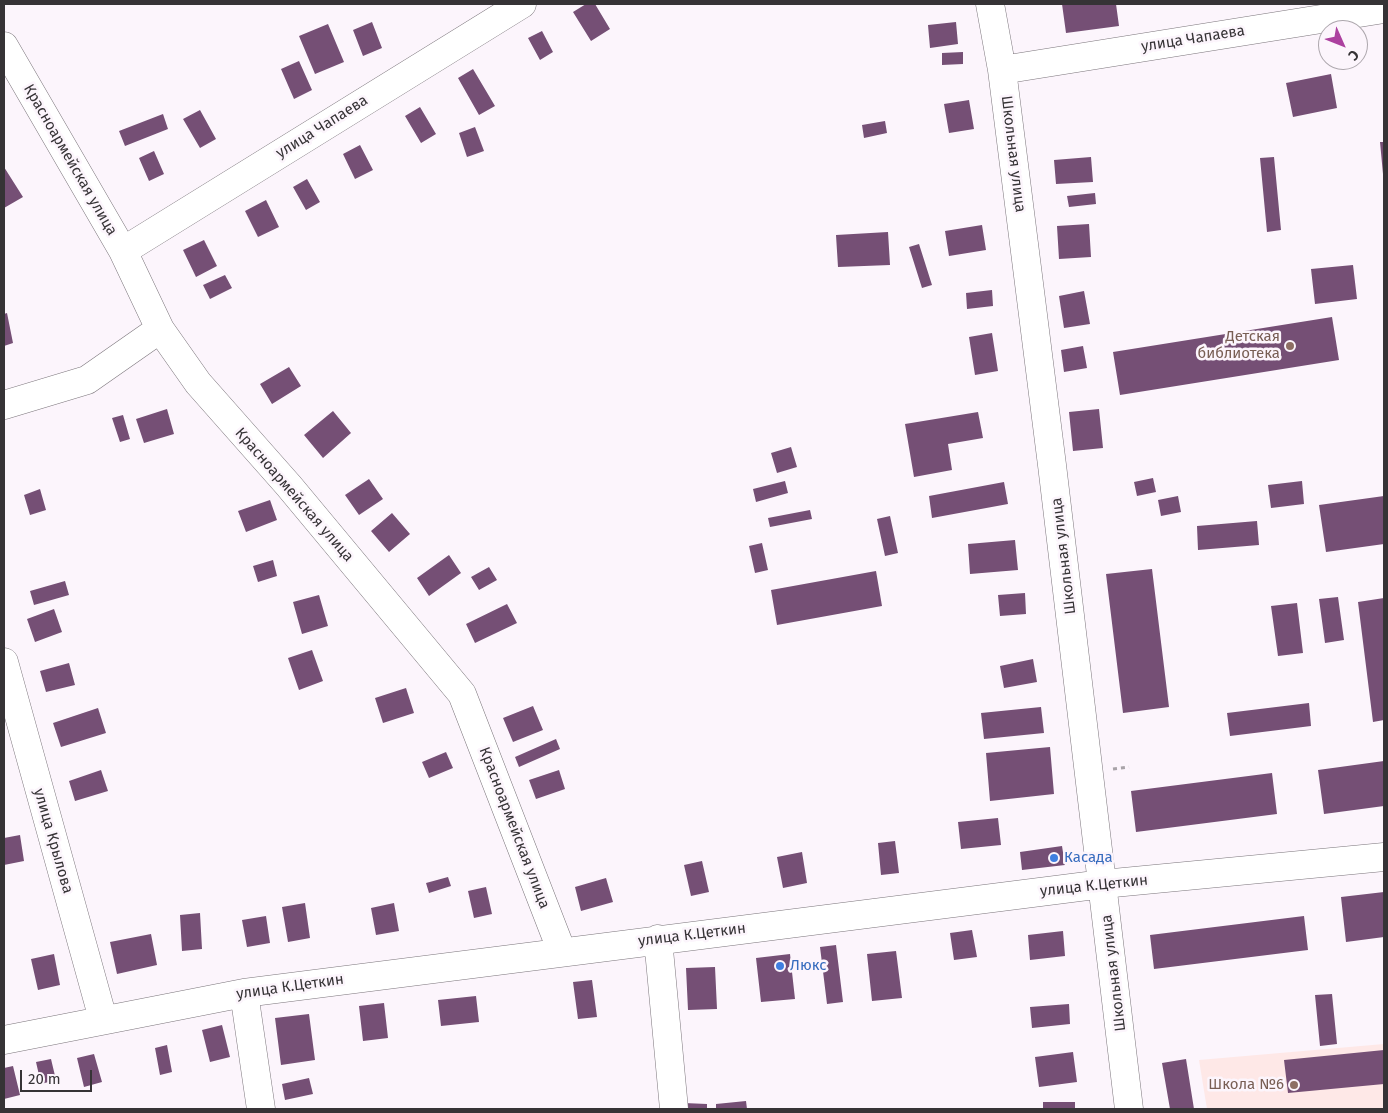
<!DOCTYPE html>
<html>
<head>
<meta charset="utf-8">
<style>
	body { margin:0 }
	#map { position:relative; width:1388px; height:1113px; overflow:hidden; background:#fcf5fc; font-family:"Fira Sans",sans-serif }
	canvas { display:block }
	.frame { position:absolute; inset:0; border:5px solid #363336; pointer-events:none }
	.north { position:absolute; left:1318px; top:20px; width:50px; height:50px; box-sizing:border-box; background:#fcf5fc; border:1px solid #ada7ad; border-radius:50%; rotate:134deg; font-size:14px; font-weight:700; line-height:20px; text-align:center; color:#363336 }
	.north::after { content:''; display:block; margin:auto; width:18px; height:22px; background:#ac409f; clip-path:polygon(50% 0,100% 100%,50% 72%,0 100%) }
	.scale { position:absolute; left:20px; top:1070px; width:72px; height:22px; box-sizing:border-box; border:2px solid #363336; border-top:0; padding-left:6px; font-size:15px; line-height:18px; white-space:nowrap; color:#363336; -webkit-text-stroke:4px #fcf5fc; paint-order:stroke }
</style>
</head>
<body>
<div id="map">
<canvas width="1388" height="1113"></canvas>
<div class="frame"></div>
<div class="north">С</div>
<div class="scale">20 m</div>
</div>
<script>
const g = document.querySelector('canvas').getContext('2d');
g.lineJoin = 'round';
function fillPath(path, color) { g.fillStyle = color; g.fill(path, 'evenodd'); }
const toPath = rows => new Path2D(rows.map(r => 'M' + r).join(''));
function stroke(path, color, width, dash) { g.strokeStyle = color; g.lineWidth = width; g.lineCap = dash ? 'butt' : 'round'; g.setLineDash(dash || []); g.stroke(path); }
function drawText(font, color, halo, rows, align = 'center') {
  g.font = font + ' "Fira Sans",sans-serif'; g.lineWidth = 5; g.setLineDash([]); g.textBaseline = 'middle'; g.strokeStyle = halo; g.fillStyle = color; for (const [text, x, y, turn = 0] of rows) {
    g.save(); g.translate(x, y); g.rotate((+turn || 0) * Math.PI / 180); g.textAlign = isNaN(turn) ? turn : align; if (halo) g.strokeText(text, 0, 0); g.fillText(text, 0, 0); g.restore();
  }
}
fillPath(toPath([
	[1384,1044,1384,1109,1207,1109,1199,1060]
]), '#fee8e7');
fillPath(toPath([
	[586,4,595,4,610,29,591,41,573,12],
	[1062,4,1116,4,1119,26,1066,33],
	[372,22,382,48,363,56,353,30],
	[956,22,958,44,930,48,928,25],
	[328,24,344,62,315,74,299,36],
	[542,31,553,52,540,60,528,38],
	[963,52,963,64,942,65,942,53],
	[299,61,312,90,294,99,281,69],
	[473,69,495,106,479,115,458,78],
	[1331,74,1337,108,1293,117,1286,83],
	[969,100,974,129,949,133,944,104],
	[420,107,436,134,421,143,405,116],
	[200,110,216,139,200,148,183,119],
	[163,114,168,129,125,146,119,131],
	[885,121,887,133,864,138,862,125],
	[475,127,484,151,467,157,459,133],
	[1380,142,1384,142,1384,173,1383,174],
	[360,145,373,170,355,179,343,154],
	[154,151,164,174,149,181,139,158],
	[1091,157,1093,182,1056,184,1054,160],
	[1274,157,1281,230,1267,232,1260,158],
	[4,167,23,197,4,208],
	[307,179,320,202,306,210,293,187],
	[1095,193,1096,204,1069,207,1067,196],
	[266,200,279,227,258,237,245,211],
	[1089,224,1091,257,1059,259,1057,226],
	[982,225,986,250,949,256,945,231],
	[888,232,890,265,838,267,836,235],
	[204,240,217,266,196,277,183,250],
	[919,244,932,285,922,288,909,247],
	[1353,265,1357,299,1315,304,1311,269],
	[225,275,232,288,210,299,203,285],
	[992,290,993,306,967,309,966,293],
	[1084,291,1090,324,1064,328,1059,296],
	[7,313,13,343,4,346,4,314],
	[1332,317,1339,360,1120,395,1113,352],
	[992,333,998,371,975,375,969,337],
	[1083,346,1087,368,1064,372,1061,350],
	[289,367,301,386,272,404,260,384],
	[167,409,174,434,144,443,136,419],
	[1099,409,1103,448,1073,451,1069,412],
	[333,411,351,433,323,458,304,435],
	[978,412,983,438,948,444,952,470,914,477,905,424],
	[123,415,130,439,120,442,112,418],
	[791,447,797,467,777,473,771,453],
	[1153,478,1156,492,1137,496,1134,482],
	[369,479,383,499,359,515,345,495],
	[785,481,788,493,756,502,753,489],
	[1302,481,1304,504,1271,508,1268,485],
	[1004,482,1008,504,932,518,929,496],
	[40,489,46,510,30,515,24,495],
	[1178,496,1181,512,1161,516,1158,500],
	[1384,496,1384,544,1326,552,1319,505],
	[270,500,277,520,246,532,238,511],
	[810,510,812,519,770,527,768,518],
	[392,513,410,534,389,552,371,531],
	[890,516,898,553,885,556,877,519],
	[1257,521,1259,545,1198,550,1197,526],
	[1015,540,1018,570,970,574,968,544],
	[762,543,768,570,755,573,749,546],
	[449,555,461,573,429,596,417,578],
	[273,560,277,576,258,582,253,566],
	[489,567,497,580,479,590,471,577],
	[1152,569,1169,707,1123,713,1106,574],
	[876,571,882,606,777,625,771,590],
	[65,581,69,595,34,605,30,591],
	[1025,593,1026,614,1000,616,998,595],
	[319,595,328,626,302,634,293,602],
	[1338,597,1344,640,1325,643,1319,599],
	[1384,598,1384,720,1373,722,1358,602],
	[1297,603,1303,653,1278,656,1271,606],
	[507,604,517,623,475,643,466,624],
	[54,609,62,632,35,642,27,619],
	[312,650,323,681,299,690,288,658],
	[1033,659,1037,682,1004,688,1000,666],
	[69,663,75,685,46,692,40,671],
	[406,688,414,713,383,723,375,698],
	[1309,703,1311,726,1230,736,1227,713],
	[533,706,543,730,513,742,503,718],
	[1041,707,1044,733,984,739,981,713],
	[98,708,106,733,61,747,53,723],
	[556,739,560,749,519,767,515,757],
	[1050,747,1054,794,990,801,986,753],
	[446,752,453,768,429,778,422,762],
	[1384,761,1384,806,1324,814,1318,770],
	[101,770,108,791,75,801,69,781],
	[559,770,565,789,536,799,529,780],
	[1272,773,1277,814,1136,832,1131,791],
	[998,818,1001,845,961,849,958,822],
	[20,835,24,861,4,865,4,838],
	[895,841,899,873,881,875,878,843],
	[1062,846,1065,865,1022,870,1020,852],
	[802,852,807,883,783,888,777,857],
	[702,861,709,892,691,896,684,865],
	[448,877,451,886,429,893,426,883],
	[606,878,613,902,581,911,575,887],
	[486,887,492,914,474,918,468,891],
	[1384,892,1384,937,1346,942,1341,897],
	[305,903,310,938,288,942,282,907],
	[394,903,399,931,376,935,371,908],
	[200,913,202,949,182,951,180,915],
	[266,916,270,943,247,947,242,920],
	[1304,916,1308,950,1154,969,1150,935],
	[972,930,977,957,954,960,950,933],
	[1063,931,1065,956,1030,960,1028,935],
	[151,934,157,965,117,974,110,942],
	[836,945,843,1002,827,1004,820,947],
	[896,951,902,998,872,1001,867,954],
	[54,954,60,985,38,990,31,959],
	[790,954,795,999,761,1002,756,958],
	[715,967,717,1009,688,1010,686,968],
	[592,980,597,1017,578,1019,573,982],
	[1332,994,1337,1044,1320,1046,1315,995],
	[476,996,479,1022,441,1026,438,1000],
	[384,1003,388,1038,363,1041,359,1006],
	[1069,1004,1070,1024,1032,1028,1030,1007],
	[309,1014,315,1060,281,1065,275,1018],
	[222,1025,230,1057,210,1062,202,1030],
	[167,1045,172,1072,160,1075,155,1048],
	[1384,1050,1384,1084,1288,1093,1284,1060],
	[1073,1052,1077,1082,1039,1087,1035,1057],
	[94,1054,102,1082,84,1087,77,1058],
	[51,1059,56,1080,41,1084,36,1062],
	[1186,1059,1194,1109,1170,1109,1162,1063],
	[13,1066,20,1095,4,1099,4,1068],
	[309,1078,313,1094,285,1100,282,1084],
	[746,1101,747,1109,716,1109,716,1104],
	[1043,1102,1075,1102,1075,1109,1043,1109],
	[684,1103,707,1104,707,1109,684,1109]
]), '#754f75');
const minor = toPath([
	[990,4,1002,70,1052,465,1129,1109],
	[4,46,123,251,160,329,198,383,289,486,462,694,562,952],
	[1002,70,1384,9],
	[123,251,522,4],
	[4,405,87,380,160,329],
	[4,662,103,1019],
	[658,939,674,1109],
	[244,993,261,1109],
	[4,1040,244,993,1103,884,1384,857]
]);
stroke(minor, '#7b757b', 29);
stroke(toPath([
	[1113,769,1129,767]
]), '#a8a3a8', 3, [4, 4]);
stroke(minor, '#fff', 28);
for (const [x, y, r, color] of [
	[1290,346,5,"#8d6e63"],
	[1054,858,5,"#3f7fe0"],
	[780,966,5,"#3f7fe0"],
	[1294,1085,5,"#8d6e63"]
]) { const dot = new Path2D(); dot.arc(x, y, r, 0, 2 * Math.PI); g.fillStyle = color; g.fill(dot); stroke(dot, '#fcf5fc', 2); }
drawText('15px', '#363336', '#fcf5fc', [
	["улица Чапаева",1193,39,-9],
	["улица Чапаева",322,127,-32],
	["Школьная улица",1013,154,83],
	["Красноармейская улица",70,160,60],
	["Красноармейская улица",294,495,49],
	["Школьная улица",1064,556,-97],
	["Красноармейская улица",514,828,69],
	["улица Крылова",53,841,74],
	["улица К.Цеткин",1094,886,-6],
	["улица К.Цеткин",692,935,-7],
	["Школьная улица",1114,973,-97],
	["улица К.Цеткин",290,987,-8]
]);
drawText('15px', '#785e54', '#fcf5fc', [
	["Детская",1280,337],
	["библиотека",1280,354],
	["Школа №6",1284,1085]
], 'right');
drawText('15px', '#366cbe', '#fcf5fc', [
	["Касада",1064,858],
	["Люкс",790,966]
], 'left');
</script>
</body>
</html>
